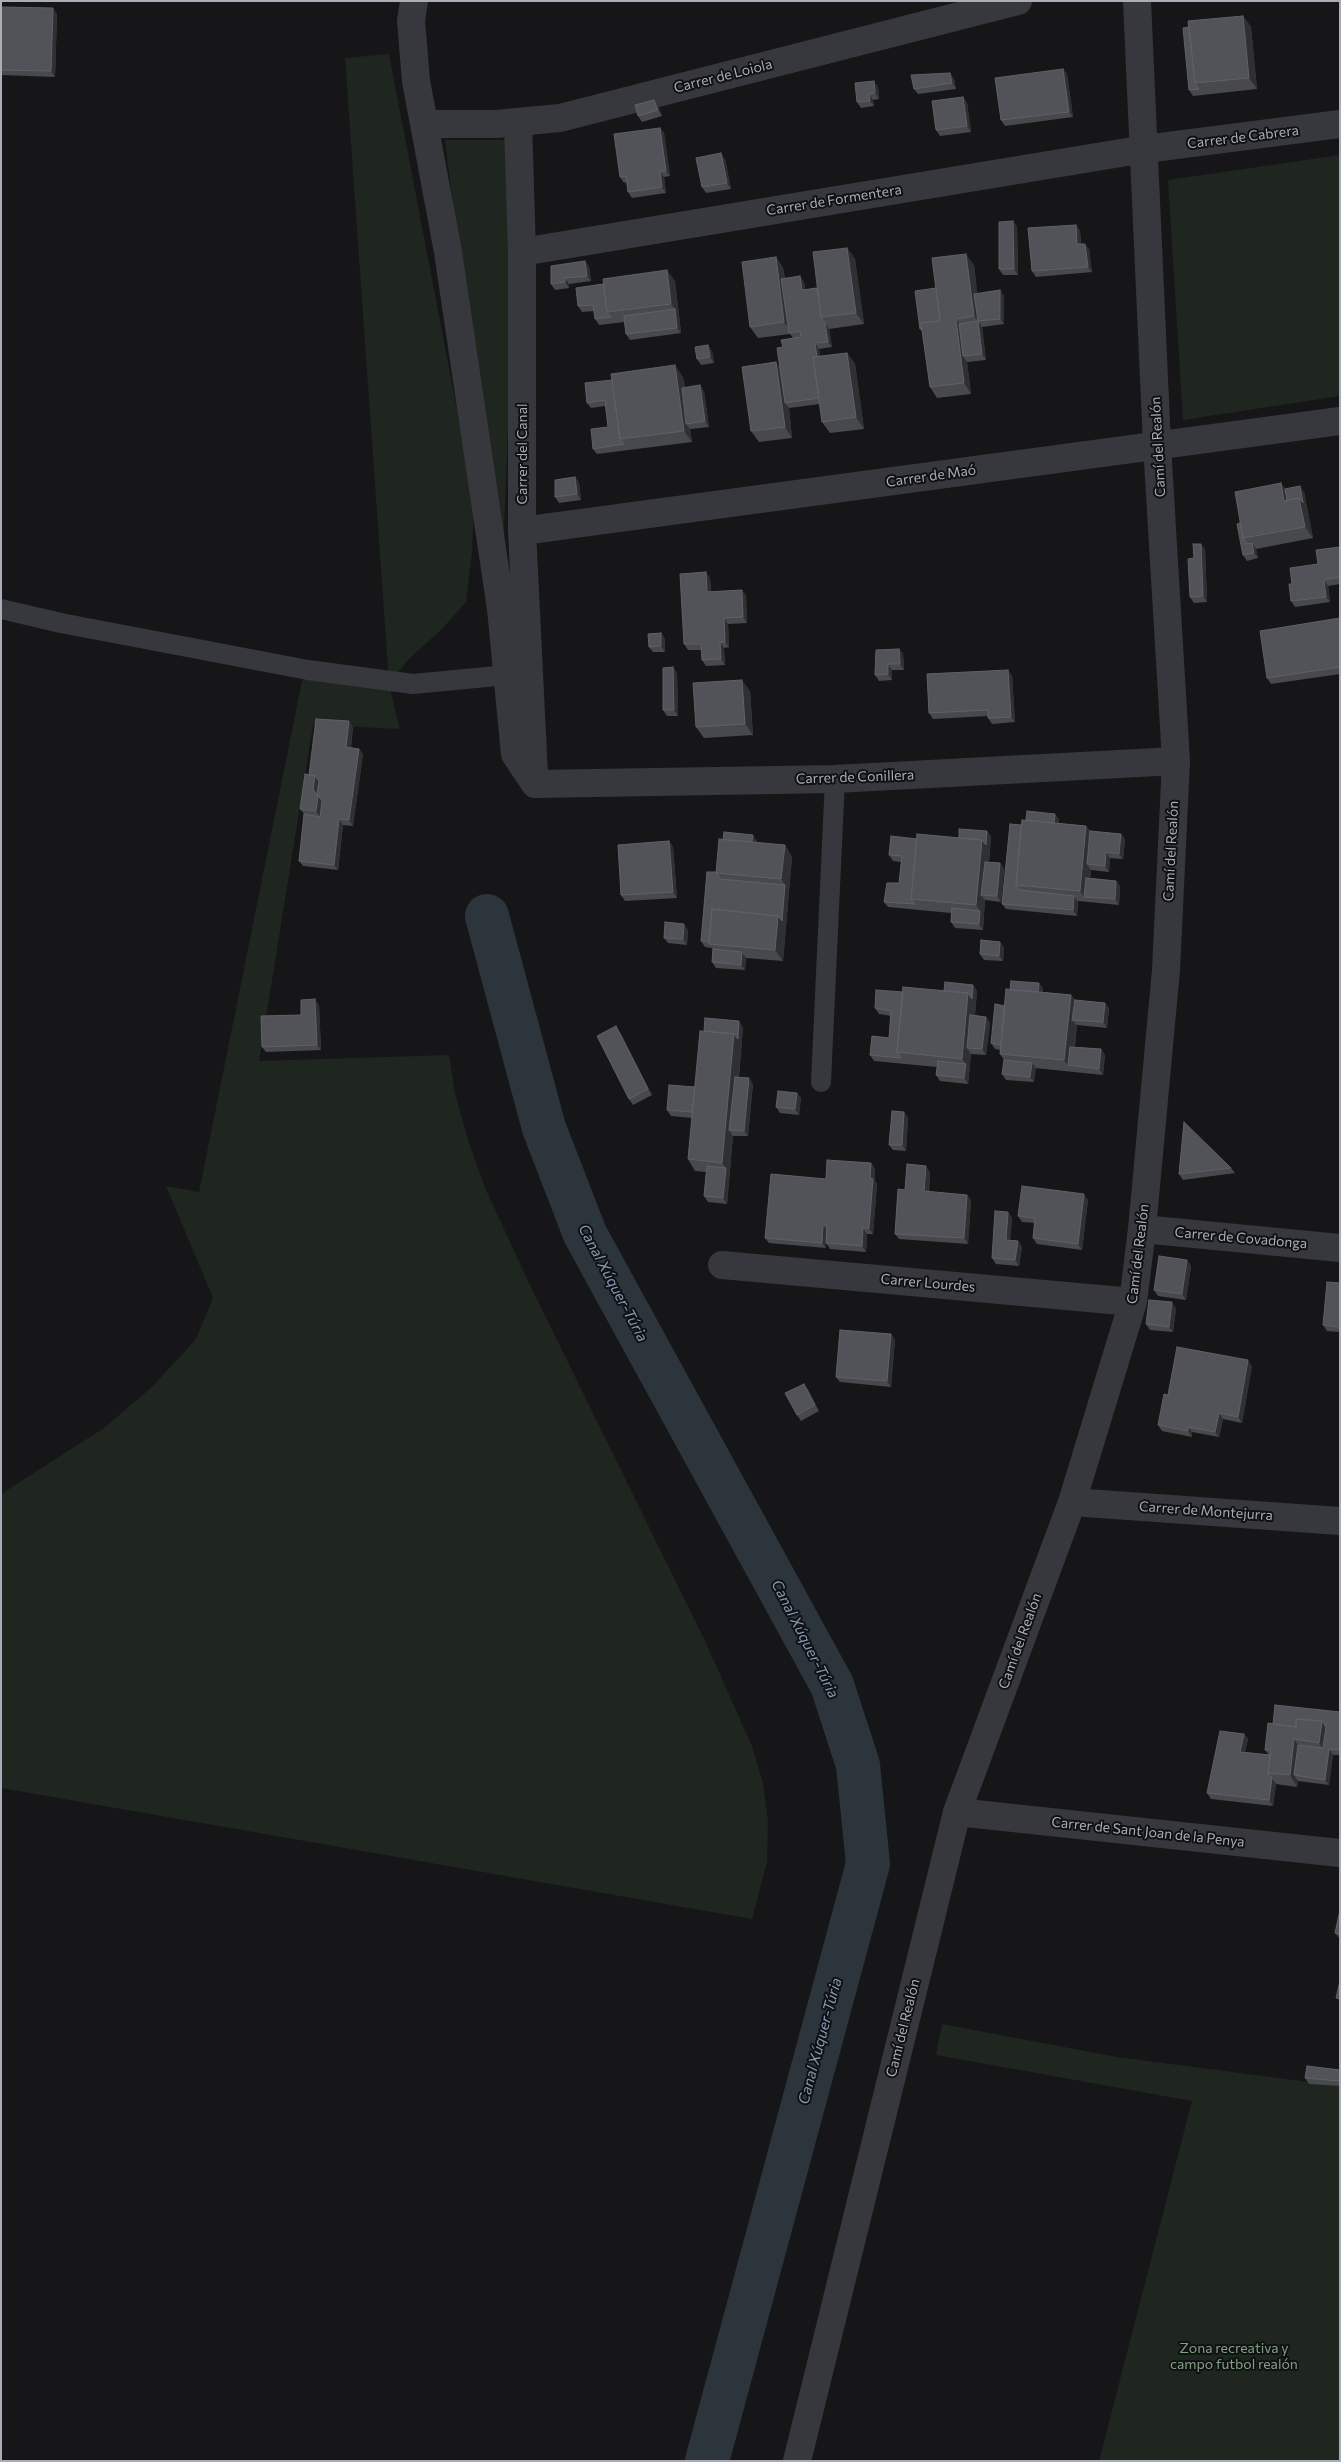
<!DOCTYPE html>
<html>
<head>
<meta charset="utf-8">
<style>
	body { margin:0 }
	#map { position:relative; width:1341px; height:2462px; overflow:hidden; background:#161618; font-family:Commissioner,sans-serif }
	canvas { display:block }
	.frame { position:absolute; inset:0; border:2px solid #a8adb8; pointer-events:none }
</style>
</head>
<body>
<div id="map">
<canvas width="1341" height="2462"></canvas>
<div class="frame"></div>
</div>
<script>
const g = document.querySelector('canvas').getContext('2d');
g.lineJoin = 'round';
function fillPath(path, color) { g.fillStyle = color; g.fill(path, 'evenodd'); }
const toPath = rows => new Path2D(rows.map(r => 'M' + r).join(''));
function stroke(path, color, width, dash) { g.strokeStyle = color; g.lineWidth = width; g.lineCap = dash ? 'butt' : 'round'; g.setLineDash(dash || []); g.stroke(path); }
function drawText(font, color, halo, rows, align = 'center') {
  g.font = font + ' Commissioner,sans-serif'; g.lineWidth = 4; g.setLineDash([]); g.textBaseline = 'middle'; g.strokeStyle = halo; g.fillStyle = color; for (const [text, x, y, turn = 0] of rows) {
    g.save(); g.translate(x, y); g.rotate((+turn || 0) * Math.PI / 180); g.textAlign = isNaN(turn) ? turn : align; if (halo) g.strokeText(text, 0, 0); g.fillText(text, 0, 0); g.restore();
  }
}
fillPath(toPath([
	[389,54,474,499,472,553,466,602,442,629,409,659,389,683,345,58],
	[445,140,519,140,501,609],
	[1340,155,1340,396,1183,420,1168,180],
	[303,676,390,689,400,729,313,725,259,1061,449,1055,455,1093,468,1140,486,1190,528,1281,706,1643,752,1746,763,1783,768,1821,767,1862,752,1919,1,1788,1,1494,104,1428,152,1387,196,1339,213,1298,166,1186,199,1192],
	[942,2024,1117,2057,1340,2086,1340,2461,1099,2461,1192,2101,936,2055]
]), '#1e261f');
stroke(toPath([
	[487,916,544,1128,585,1234,832,1685,858,1765,868,1864,707,2461]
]), '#2c353c', 44);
stroke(toPath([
	[1,609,61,623,308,670,413,684,507,675],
	[821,1082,835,779]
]), '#37383d', 20);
stroke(toPath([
	[414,1,411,21,416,81,448,252,501,609,515,754,535,784],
	[518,123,522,252,522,531,534,775],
	[424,124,496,124,560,118,1018,1],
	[522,252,1145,149,1340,124],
	[522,531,1340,421],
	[535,784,835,779,1176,761],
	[1142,1229,1340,1248],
	[722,1265,1133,1302],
	[1072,1502,1340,1521],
	[957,1812,1340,1853],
	[797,2461,957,1812,1072,1502,1133,1302,1142,1229,1166,970,1176,761,1157,445,1137,1]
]), '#37383d', 28);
fillPath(toPath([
	[1,7,57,14,55,77,1,75],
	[1243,16,1251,27,1257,89,1193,96,1189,90,1189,27],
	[1063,69,1067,74,1073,117,1005,126,1001,120],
	[954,79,956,89,918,94,914,89],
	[878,87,879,99,873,100,874,106,861,108,857,102],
	[963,97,967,103,971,132,940,136,936,130],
	[654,100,658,106,662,116,642,122,638,116],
	[660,128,664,133,670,176,664,177,666,193,632,198,628,192,627,182,624,183,620,177],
	[725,159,731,189,706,193,702,187],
	[1076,225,1080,231,1081,244,1089,249,1092,272,1036,277,1032,271],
	[1017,226,1018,275,1003,275,999,269],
	[847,248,855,259,864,324,829,329,832,347,819,349,820,356,847,353,855,364,864,429,830,433,822,422,820,404,789,408,792,438,759,442,751,431,780,367,783,347,793,338,790,334,758,338,750,327,776,257,783,268,785,279,804,282,805,290,817,288],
	[585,261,589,267,591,281,569,284,569,288,555,290,551,284],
	[974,265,977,293,1004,296,1004,324,982,327,986,360,967,362,971,394,937,398,930,387,922,332,920,329,936,288],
	[675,281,681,333,630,340,626,334,624,322,599,325,595,319,594,311,582,312,578,306],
	[712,351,714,363,701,365,697,359],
	[683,377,685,388,704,391,709,427,690,429,692,442,597,454,593,449,608,427,605,406,591,408,587,403],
	[575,477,579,483,581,500,559,503,555,497],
	[1281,483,1285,489,1304,492,1313,538,1256,549,1258,558,1247,561,1243,555,1240,523],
	[1340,547,1340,584,1328,586,1330,602,1295,607,1291,601,1292,584],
	[1205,549,1207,602,1194,603,1190,597],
	[710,578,711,591,746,595,747,623,728,624,729,647,724,648,725,665,706,666,702,660,701,650,688,650,684,644],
	[1340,618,1340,674,1271,684,1267,678],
	[661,633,665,639,665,652,653,652,649,647],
	[899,649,903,654,904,670,892,670,892,680,879,681,875,675],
	[673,667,677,673,678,716,667,716,663,710],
	[1012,675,1015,722,992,724,988,718,988,716,933,719,929,713],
	[750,691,753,735,704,738,696,727],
	[353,727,351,748,359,749,363,754,353,826,343,825,338,870,303,866,299,861,304,814,300,809,309,775],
	[1055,814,1059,820,1058,823,1086,826,1090,831,1121,834,1125,840,1123,859,1110,858,1109,872,1091,870,1090,878,1116,881,1120,886,1119,905,1078,901,1077,916,1006,909,1002,904,1021,825,1026,820],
	[987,831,991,837,989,862,1000,863,1004,869,1001,902,985,900,983,930,955,928,951,922,951,913,888,907,884,902,899,883,901,862,893,861,889,855,959,838],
	[669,841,673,847,677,898,625,901,621,895],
	[757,841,757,843,785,845,792,857,783,961,746,958,745,970,716,968,712,962,713,949,712,948,705,947,701,941,716,872],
	[688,930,687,945,668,943,664,938],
	[1000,942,1004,948,1003,961,984,960,980,954],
	[1039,983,1043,989,1043,992,1071,995,1075,1000,1105,1003,1109,1009,1107,1028,1077,1025,1075,1047,1101,1049,1105,1055,1103,1075,1035,1068,1034,1082,1006,1080,1002,1074,1004,1060,1000,1054,1000,1050,995,1049,991,1043,1010,990],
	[973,985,977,991,975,1015,986,1017,990,1023,986,1055,971,1054,968,1084,940,1081,936,1075,937,1067,874,1061,870,1055,889,1038,891,1016,879,1014,875,1008,903,992,944,991],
	[319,1005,321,1050,266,1052,262,1047],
	[743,1027,739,1077,753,1084,748,1136,733,1136,727,1204,708,1202,704,1196,706,1172,695,1171,688,1159,692,1118,671,1116,667,1110,695,1087,704,1031],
	[620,1032,652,1095,633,1105,629,1099],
	[797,1093,801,1098,799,1115,780,1113,776,1107],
	[904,1112,908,1118,906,1151,893,1150,889,1145],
	[871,1163,875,1169,875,1181,877,1184,873,1234,867,1234,866,1252,830,1249,826,1243,826,1248,769,1243,765,1238,826,1179],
	[1231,1168,1235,1173,1183,1180,1179,1174],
	[930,1172,929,1192,967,1195,971,1200,968,1244,899,1239,895,1234,905,1190],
	[1088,1200,1082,1250,1037,1244,1033,1238,1035,1223,1022,1222,1018,1216],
	[1008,1212,1012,1218,1010,1240,1018,1241,1022,1247,1019,1266,996,1264,992,1258],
	[1187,1260,1191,1266,1186,1300,1158,1296,1154,1290],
	[1340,1283,1340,1332,1327,1331,1323,1325],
	[1176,1308,1173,1332,1150,1330,1146,1324],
	[891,1334,895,1340,891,1387,840,1382,836,1377],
	[1252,1366,1242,1423,1223,1419,1219,1437,1192,1432,1192,1437,1162,1431,1158,1425,1168,1395],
	[804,1384,819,1411,801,1421,797,1415],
	[1340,1712,1340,1755,1333,1755,1329,1785,1298,1781,1297,1787,1276,1784,1273,1806,1211,1799,1207,1793,1244,1734,1248,1739,1245,1752,1269,1755,1265,1750,1273,1724],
	[1340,1910,1340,1939,1335,1933],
	[1340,2070,1340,2086,1309,2084,1305,2078]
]), '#47494d');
fillPath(toPath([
	[53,8,57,14,55,77,51,71],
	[1243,16,1251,27,1257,89,1249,78],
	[1063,69,1067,74,1073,117,1069,112],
	[950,73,954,79,956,89,952,83],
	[874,81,878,87,879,99,875,93],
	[869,94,873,100,874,106,870,101],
	[963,97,967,103,971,132,967,126],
	[654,100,658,106,662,116,658,110],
	[660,128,664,133,670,176,666,171],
	[721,153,725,159,731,189,727,183],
	[660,171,664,177,666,193,662,187],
	[1013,221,1017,226,1018,275,1014,269],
	[1076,225,1080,231,1081,250,1077,244],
	[1085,244,1089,249,1092,272,1088,267],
	[847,248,855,259,864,324,856,313],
	[966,254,974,265,981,321,978,321,974,316],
	[776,257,783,268,792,333,784,322],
	[585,261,589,267,591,281,587,276],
	[667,270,675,281,681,333,677,328,675,309,671,304],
	[800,276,804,282,806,296,802,290],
	[565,278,569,284,569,288,565,282],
	[1000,290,1004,296,1004,324,1000,319],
	[956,319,963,330,963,356,967,362,971,394,964,383],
	[978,321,982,327,986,360,982,354],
	[825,323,829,329,832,347,828,342],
	[815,343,819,349,826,404,822,398],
	[708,345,712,351,714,363,710,357],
	[847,353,855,364,864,429,856,417],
	[776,362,784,373,785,403,789,408,792,438,785,427],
	[675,365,683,377,689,423,686,424,690,429,692,442,684,431],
	[700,385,704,391,709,427,705,421],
	[575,477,579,483,581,500,577,494],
	[1281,483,1289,495,1291,506,1284,501],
	[1300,486,1304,492,1313,538,1305,527,1299,498],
	[1252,543,1256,549,1258,558,1254,553],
	[1201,544,1205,549,1207,602,1203,596],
	[706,572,710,578,711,597,707,592],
	[1324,580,1328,586,1330,602,1326,597],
	[742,590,746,595,747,623,743,617],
	[724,618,728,624,729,647,725,642],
	[661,633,665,639,665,652,661,646],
	[720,642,724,648,725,665,721,659],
	[899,649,903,654,904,670,900,664],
	[888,664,892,670,892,680,888,674],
	[673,667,677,673,678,716,674,710],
	[1008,670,1012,675,1015,722,1011,717],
	[742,680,750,691,753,735,745,724],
	[349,721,353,727,350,753,346,747],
	[359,749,363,754,353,826,349,820],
	[315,776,323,787,326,807,324,822,316,811,313,789],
	[1055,814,1059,820,1058,834,1054,828],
	[339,819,343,825,338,870,334,865],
	[1086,826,1094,837,1087,864,1091,870,1088,897,1084,897,1080,891],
	[987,831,991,837,986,895,981,895,985,900,983,930,979,924,980,911,976,905,982,840],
	[1121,834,1125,840,1123,859,1119,854],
	[753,835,757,841,756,853,752,847],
	[669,841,673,847,677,898,673,892],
	[785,845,792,857,786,927,782,921,785,885,781,879],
	[1106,852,1110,858,1109,872,1105,866],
	[1000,863,1004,869,1001,902,997,896],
	[1116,881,1120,886,1119,905,1115,899],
	[1074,896,1078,902,1077,916,1073,910],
	[778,916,786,927,783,961,775,950],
	[684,924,688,930,687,945,683,939],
	[1000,942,1004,948,1003,961,999,956],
	[742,952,746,958,745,970,741,965],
	[1039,983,1043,989,1042,1002,1038,997],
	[973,985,977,991,972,1049,967,1048,971,1054,968,1084,964,1078,966,1064,962,1059,968,993],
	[1071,995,1079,1006,1072,1020,1077,1025,1073,1066,1068,1065,1064,1060],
	[315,999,319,1005,321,1050,317,1045],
	[1105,1003,1109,1009,1107,1028,1103,1022],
	[986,1017,990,1023,986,1055,982,1049],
	[739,1021,743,1027,734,1130,729,1130,733,1136,727,1204,723,1198,726,1168,722,1163,734,1034],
	[616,1026,620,1032,652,1095,648,1089],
	[1101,1049,1105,1055,1103,1075,1099,1069],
	[1032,1063,1036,1068,1034,1082,1030,1077],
	[749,1078,753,1084,748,1136,744,1131],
	[797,1093,801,1098,799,1115,795,1109],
	[904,1112,908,1118,906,1151,902,1145],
	[871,1163,875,1169,875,1181,877,1184,873,1234,869,1228],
	[926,1166,930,1172,928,1197,924,1191],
	[1084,1194,1088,1200,1082,1250,1078,1244],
	[967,1195,971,1200,968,1244,964,1238],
	[1008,1212,1012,1218,1010,1246,1006,1240],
	[823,1225,827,1230,826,1248,822,1243],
	[863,1228,867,1234,866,1252,862,1246],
	[1018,1241,1022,1247,1019,1266,1015,1260],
	[1187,1260,1191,1266,1186,1300,1182,1294],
	[1172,1302,1176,1308,1173,1332,1169,1327],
	[891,1334,895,1340,891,1387,887,1381],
	[1248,1360,1252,1366,1242,1423,1238,1417],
	[804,1384,808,1389,819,1411,815,1405],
	[1219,1413,1223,1419,1219,1437,1215,1432],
	[1188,1427,1192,1432,1192,1437,1188,1431],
	[1322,1721,1330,1732,1327,1754,1319,1743],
	[1244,1734,1248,1739,1244,1757,1240,1752],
	[1294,1739,1302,1751,1294,1775,1298,1781,1297,1787,1290,1775],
	[1329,1749,1333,1755,1329,1785,1325,1780],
	[1272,1778,1276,1784,1273,1806,1269,1800]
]), '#2f3033');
const building = toPath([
	[1,7,53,8,51,71,1,70,1,7],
	[1243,16,1249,78,1195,83,1188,21,1243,16],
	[1189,27,1195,83,1199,89,1189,90,1183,28,1189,27],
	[1063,69,1069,112,1001,120,995,78,1063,69],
	[950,73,952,83,914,89,911,75,950,73],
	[874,81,875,93,869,94,870,101,857,102,855,83,874,81],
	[963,97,967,126,936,130,932,101,963,97],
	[654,100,658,110,638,116,635,105,654,100],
	[660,128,666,171,660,171,662,187,628,192,626,176,620,177,614,134,660,128],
	[721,153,727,183,702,187,696,158,721,153],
	[1013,221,1014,269,999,269,999,222,1013,221],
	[1076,225,1077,244,1085,244,1088,267,1032,271,1028,228,1076,225],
	[847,248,856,313,821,317,813,252,847,248],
	[966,254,974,316,956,319,964,383,930,387,921,323,940,321,932,258,966,254],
	[776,257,784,322,750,327,742,262,776,257],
	[585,261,587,276,565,278,565,282,551,284,551,266,585,261],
	[667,270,671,304,607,312,603,279,667,270],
	[800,276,802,290,817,288,821,317,825,323,828,342,815,343,817,357,813,357,819,398,785,403,777,348,783,347,781,340,801,337,800,331,789,333,781,279,800,276],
	[603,284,607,312,611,317,595,319,593,305,578,306,576,288,603,284],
	[936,288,940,321,921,323,922,329,920,329,915,291,936,288],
	[1000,290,1000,319,978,321,974,294,1000,290],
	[675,309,677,328,626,334,624,316,675,309],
	[978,321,982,354,963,356,959,324,978,321],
	[708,345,710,357,697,359,695,347,708,345],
	[847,353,856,417,822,422,813,357,847,353],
	[776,362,785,427,751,431,742,367,776,362],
	[675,365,684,431,620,439,611,374,675,365],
	[612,380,620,439,624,444,593,449,591,429,608,427,605,400,587,403,585,383,612,380],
	[700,385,705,421,686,424,682,388,700,385],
	[575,477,577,494,555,497,555,480,575,477],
	[1281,483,1284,501,1299,498,1305,527,1243,538,1235,492,1281,483],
	[1300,486,1303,503,1299,498,1287,500,1285,489,1300,486],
	[1240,523,1243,538,1247,544,1252,543,1254,553,1243,555,1237,524,1240,523],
	[1193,544,1201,544,1203,596,1190,597,1188,559,1194,558,1193,544],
	[1340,547,1340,577,1324,580,1326,597,1291,601,1289,584,1292,584,1290,568,1318,564,1316,550,1340,547],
	[706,572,707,592,742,590,743,617,724,618,725,642,720,642,721,659,702,660,701,644,684,644,680,574,706,572],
	[1340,618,1340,667,1267,678,1260,631,1340,618],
	[661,633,661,646,649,647,648,634,661,633],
	[899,649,900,664,888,664,888,674,875,675,876,650,899,649],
	[673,667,674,710,663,710,663,668,673,667],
	[1008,670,1011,717,988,718,988,710,929,713,927,674,1008,670],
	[742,680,745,724,696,727,693,683,742,680],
	[316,719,349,721,346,747,359,749,349,820,339,819,334,865,299,861,304,814,320,817,322,801,317,794,319,781,315,776,309,775,316,719],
	[305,774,315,776,313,789,318,796,316,811,300,809,305,774],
	[1027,811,1055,814,1054,823,1026,820,1027,811],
	[1022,820,1086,826,1080,891,1016,885,1022,820],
	[1010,824,1021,825,1016,885,1020,890,1074,896,1073,910,1002,904,1010,824],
	[959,829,987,831,986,845,982,840,959,838,959,829],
	[1090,831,1121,834,1119,854,1106,852,1105,866,1087,864,1090,831],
	[724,832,753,835,752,842,723,840,724,832],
	[917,834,982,840,976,905,911,899,917,834],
	[891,836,917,839,911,899,915,904,884,902,887,883,899,883,902,856,889,855,891,836],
	[719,839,785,845,781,879,716,873,719,839],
	[669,841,673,892,621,895,618,845,669,841],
	[985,862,1000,863,997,896,981,895,985,862],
	[707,872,716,872,720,879,785,885,782,921,778,916,712,909,709,942,701,941,707,872],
	[1086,878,1116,881,1115,899,1084,897,1086,878],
	[952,908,980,911,979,924,951,922,952,908],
	[712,909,778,916,775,950,709,944,712,909],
	[665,922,684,924,683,939,664,938,665,922],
	[981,940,1000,942,999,956,980,954,981,940],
	[713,949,742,952,741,965,712,962,713,949],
	[1011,981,1039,983,1038,992,1010,990,1011,981],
	[945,982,973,985,972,999,968,993,944,991,945,982],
	[903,987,968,993,962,1059,897,1052,903,987],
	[1006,989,1071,995,1064,1060,1000,1054,1006,989],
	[876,990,903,992,897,1052,901,1058,870,1055,872,1036,889,1038,891,1011,875,1008,876,990],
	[315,999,317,1045,262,1047,261,1016,301,1015,301,1000,315,999],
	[1075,1000,1105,1003,1103,1022,1072,1020,1075,1000],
	[995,1004,1005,1006,1001,1045,991,1043,995,1004],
	[970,1015,986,1017,982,1049,967,1048,970,1015],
	[705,1018,739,1021,738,1039,734,1034,704,1031,705,1018],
	[616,1026,648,1089,629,1099,597,1036,616,1026],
	[700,1031,734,1034,722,1163,688,1159,700,1031],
	[1070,1047,1101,1049,1099,1069,1068,1065,1070,1047],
	[1004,1060,1032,1063,1030,1077,1002,1074,1004,1060],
	[938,1061,966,1064,964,1078,936,1075,938,1061],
	[735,1077,749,1078,744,1131,729,1130,735,1077],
	[669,1085,695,1087,692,1112,667,1110,669,1085],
	[778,1091,797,1093,795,1109,776,1107,778,1091],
	[892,1111,904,1112,902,1145,889,1145,892,1111],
	[1184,1122,1231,1168,1179,1174,1184,1122],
	[827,1160,871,1163,870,1178,873,1179,869,1228,863,1228,862,1246,826,1243,827,1225,823,1225,822,1243,765,1238,771,1174,826,1179,827,1160],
	[907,1164,926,1166,924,1191,967,1195,964,1238,895,1234,898,1189,905,1190,907,1164],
	[707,1166,726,1168,723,1198,704,1196,707,1166],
	[1022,1186,1084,1194,1078,1244,1033,1238,1035,1218,1018,1216,1022,1186],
	[995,1211,1008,1212,1006,1240,1018,1241,1015,1260,992,1258,995,1211],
	[1159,1256,1187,1260,1182,1294,1154,1290,1159,1256],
	[1327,1282,1340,1283,1340,1327,1323,1325,1327,1282],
	[1149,1300,1172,1302,1169,1327,1146,1324,1149,1300],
	[840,1330,891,1334,887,1381,836,1377,840,1330],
	[1177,1347,1248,1360,1238,1417,1219,1413,1215,1432,1188,1427,1188,1431,1158,1425,1164,1394,1168,1395,1177,1347],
	[804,1384,815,1405,797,1415,785,1393,804,1384],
	[1275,1705,1340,1712,1340,1750,1329,1749,1325,1780,1294,1775,1298,1745,1323,1748,1326,1727,1322,1721,1296,1719,1296,1727,1273,1724,1275,1705],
	[1296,1719,1322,1721,1319,1743,1294,1739,1290,1775,1268,1773,1271,1750,1265,1750,1268,1723,1296,1727,1296,1719],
	[1220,1731,1244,1734,1240,1752,1270,1755,1268,1773,1272,1778,1269,1800,1207,1793,1220,1731],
	[1340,1910,1340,1934,1335,1933,1340,1910],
	[1340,1981,1340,1999,1336,1998,1340,1981],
	[1307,2066,1340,2070,1340,2081,1305,2078,1307,2066]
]);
fillPath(building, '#525359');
stroke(building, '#5f6168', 1);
drawText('14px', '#a8adb8', '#111113', [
	["Carrer de Loiola",723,76,-14],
	["Carrer de Cabrera",1243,137,-7],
	["Carrer de Formentera",834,200,-9],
	["Camí del Realón",1158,447,-93],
	["Carrer del Canal",522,454,-90],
	["Carrer de Maó",931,476,-8],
	["Carrer de Conillera",855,777,-2],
	["Camí del Realón",1171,851,-87],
	["Carrer de Covadonga",1241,1238,5],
	["Camí del Realón",1138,1254,-83],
	["Carrer Lourdes",928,1283,5],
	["Carrer de Montejurra",1206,1511,4],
	["Camí del Realón",1020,1641,-70],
	["Carrer de Sant Joan de la Penya",1148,1832,6],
	["Camí del Realón",903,2028,-76]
]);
drawText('14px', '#7fa381', '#111113', [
	["Zona recreativa y",1234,2348],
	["campo futbol realón",1234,2364]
]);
drawText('italic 15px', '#7f9bb3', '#111113', [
	["Canal Xúquer-Túria",613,1283,62],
	["Canal Xúquer-Túria",805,1639,63],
	["Canal Xúquer-Túria",820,2041,-75]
]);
</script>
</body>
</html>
